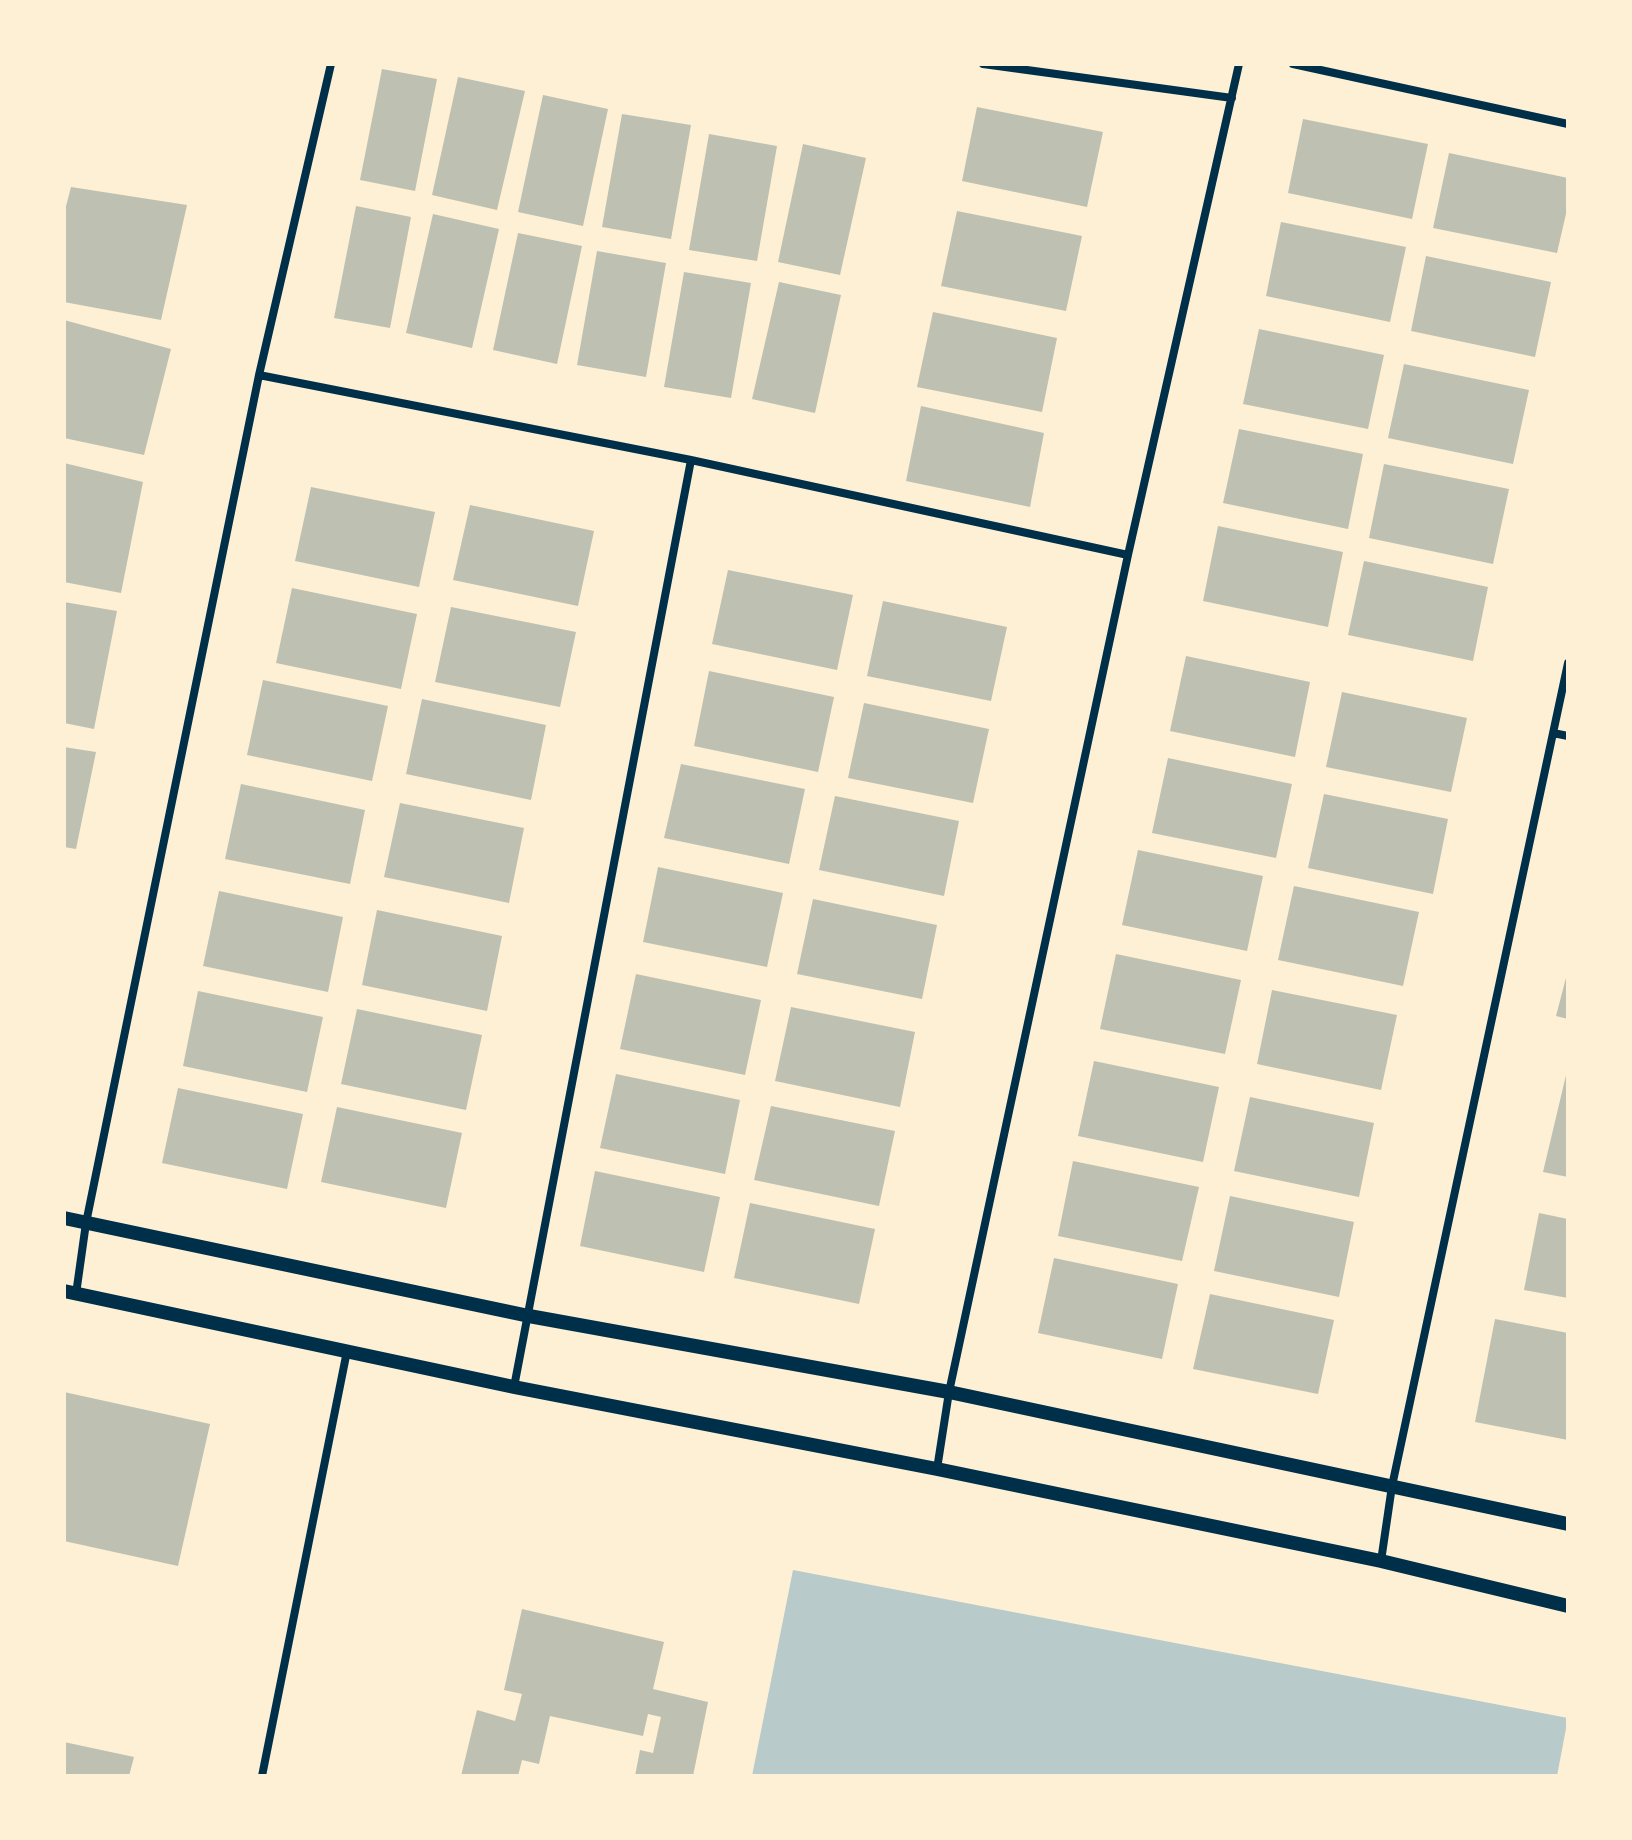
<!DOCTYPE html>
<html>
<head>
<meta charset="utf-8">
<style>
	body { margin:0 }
	#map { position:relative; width:1632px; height:1840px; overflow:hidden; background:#fdf0d5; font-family:Inter,sans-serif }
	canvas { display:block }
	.frame { position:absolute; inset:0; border:66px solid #fdf0d5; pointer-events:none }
</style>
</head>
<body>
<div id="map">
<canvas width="1632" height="1840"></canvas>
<div class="frame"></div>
</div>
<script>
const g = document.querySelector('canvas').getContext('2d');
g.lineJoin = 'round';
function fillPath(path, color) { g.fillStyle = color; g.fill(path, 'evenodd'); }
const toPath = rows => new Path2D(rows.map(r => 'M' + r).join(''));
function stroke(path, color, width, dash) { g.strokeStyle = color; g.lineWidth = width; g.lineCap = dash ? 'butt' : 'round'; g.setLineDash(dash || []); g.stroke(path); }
fillPath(toPath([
	[793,1570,1568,1718,1557,1776,752,1776]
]), '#b9caca');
fillPath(toPath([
	[382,69,437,79,415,191,360,180],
	[458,77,525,91,497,210,432,195],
	[543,95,608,109,583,226,518,212],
	[977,107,1103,132,1087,207,962,181],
	[622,114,691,125,671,239,602,227],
	[1303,119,1428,144,1412,219,1288,193],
	[709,134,777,146,757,261,689,250],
	[803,144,866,158,840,275,778,262],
	[1449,153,1568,178,1568,205,1557,253,1433,228],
	[71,187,187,205,161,320,64,302,64,214],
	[356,206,411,217,390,328,334,318],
	[957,211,1082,236,1066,311,941,286],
	[433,214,499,229,472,348,406,333],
	[1281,222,1406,247,1390,322,1266,296],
	[518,233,582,246,557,364,493,350],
	[597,251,666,263,646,377,577,365],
	[1426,256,1551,282,1535,357,1411,331],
	[684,272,751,283,731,398,664,387],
	[779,282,841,295,815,413,752,399],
	[933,312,1057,338,1042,412,917,387],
	[64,320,171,349,144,455,64,438],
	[1259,329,1384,355,1368,429,1243,404],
	[1404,364,1529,390,1513,464,1388,438],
	[921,406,1044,433,1030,507,906,481],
	[1239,429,1363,454,1348,529,1223,503],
	[64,463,143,482,121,593,64,582],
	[1384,464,1509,489,1493,564,1369,538],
	[311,487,435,512,419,587,295,561],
	[470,505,594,531,578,606,453,580],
	[1218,526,1343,552,1328,627,1203,601],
	[1364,561,1488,587,1473,661,1348,635],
	[728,570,853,595,837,670,712,644],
	[292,588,417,614,401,689,276,663],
	[883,601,1007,627,991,701,867,676],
	[64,602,117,611,94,729,64,723],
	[451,607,576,632,560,707,435,682],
	[1186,656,1310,682,1295,757,1170,731],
	[709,671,834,697,818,772,694,746],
	[263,680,388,706,372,781,247,755],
	[1342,692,1467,718,1451,792,1326,767],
	[422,699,546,725,531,800,406,774],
	[864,703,989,729,973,803,848,778],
	[64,747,96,752,76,849,64,847],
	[1168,758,1292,784,1276,858,1152,833],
	[681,764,805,789,789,864,664,838],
	[241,784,365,810,350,884,225,859],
	[1324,794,1448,819,1433,894,1308,868],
	[835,796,959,821,944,896,819,870],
	[400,803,524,828,509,903,384,877],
	[1138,850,1263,876,1247,951,1122,925],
	[658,867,783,893,767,967,643,942],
	[1294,886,1419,912,1403,986,1278,960],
	[219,891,343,917,328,992,203,966],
	[813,899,937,925,922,999,797,974],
	[377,910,502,936,487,1011,362,985],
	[1116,954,1241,980,1225,1054,1100,1029],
	[636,974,761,1000,745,1075,620,1049],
	[1567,974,1568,974,1568,1019,1556,1016],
	[1272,990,1397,1015,1381,1090,1257,1064],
	[198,991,323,1017,307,1092,183,1066],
	[791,1007,915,1032,900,1107,775,1081],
	[357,1009,482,1035,466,1110,341,1084],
	[1094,1061,1219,1087,1203,1162,1078,1136],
	[1567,1071,1568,1071,1568,1177,1543,1172],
	[616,1074,740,1100,725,1174,600,1148],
	[178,1088,303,1114,287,1189,162,1163],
	[1250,1097,1374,1123,1359,1197,1234,1171],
	[771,1106,895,1131,879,1206,754,1180],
	[337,1107,462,1133,446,1208,321,1182],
	[1073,1161,1199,1187,1182,1261,1058,1236],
	[595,1171,720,1197,704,1272,580,1246],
	[1230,1196,1354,1222,1339,1297,1214,1271],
	[750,1203,875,1229,859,1304,734,1278],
	[1539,1213,1568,1219,1568,1298,1524,1290],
	[1054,1258,1178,1284,1162,1359,1038,1333],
	[1210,1294,1334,1320,1318,1394,1193,1369],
	[1495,1319,1568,1333,1568,1440,1475,1422],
	[64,1392,210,1424,178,1566,64,1541],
	[522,1609,664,1642,653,1689,708,1702,693,1776,635,1776,640,1750,653,1753,661,1717,648,1714,643,1736,550,1716,539,1764,522,1760,518,1776,461,1776,477,1710,515,1721,522,1694,504,1690],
	[64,1742,134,1757,129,1776,64,1776]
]), '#bec0b2');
stroke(toPath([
	[983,64,1232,98],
	[1293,64,1568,124],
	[259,375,691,460,1128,555],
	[1553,733,1568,736],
	[76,1294,86,1223,259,375,331,64],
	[514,1387,691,460],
	[937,1469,949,1392,1128,555,1239,64],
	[1381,1561,1392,1486,1568,663],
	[262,1776,347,1351]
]), '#003049', 8);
stroke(toPath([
	[64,1218,529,1316,949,1392,1568,1524],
	[64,1291,514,1387,937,1469,1381,1561,1568,1606]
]), '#003049', 14);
</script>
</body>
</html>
